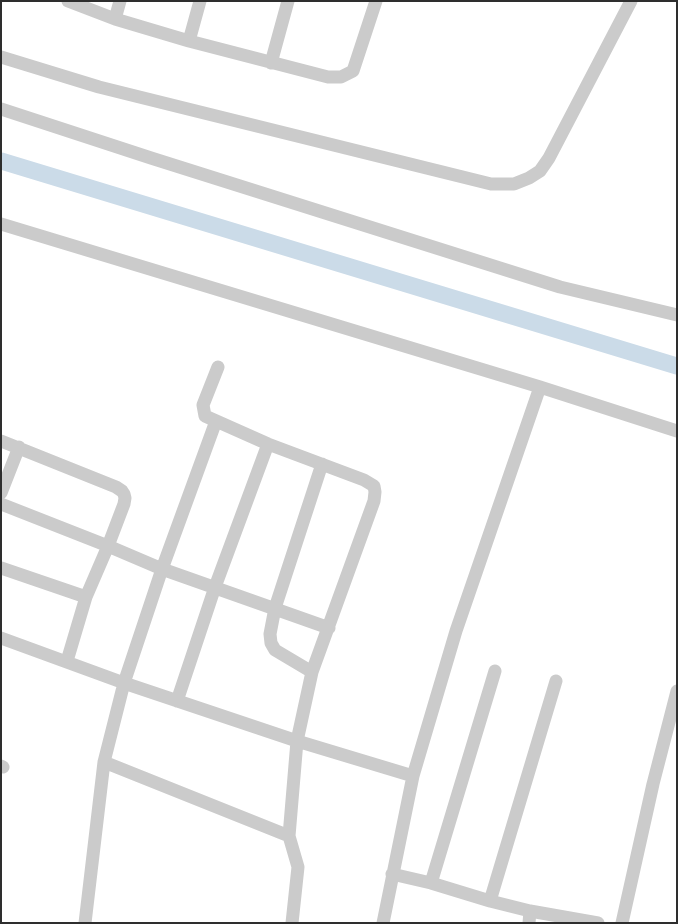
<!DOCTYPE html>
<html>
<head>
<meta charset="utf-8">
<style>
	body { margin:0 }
	#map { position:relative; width:678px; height:924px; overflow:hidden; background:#fff; font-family:Mulish,sans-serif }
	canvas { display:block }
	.frame { position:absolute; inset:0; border:2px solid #2e2e2e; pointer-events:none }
</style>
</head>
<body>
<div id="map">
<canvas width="678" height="924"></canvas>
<div class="frame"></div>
</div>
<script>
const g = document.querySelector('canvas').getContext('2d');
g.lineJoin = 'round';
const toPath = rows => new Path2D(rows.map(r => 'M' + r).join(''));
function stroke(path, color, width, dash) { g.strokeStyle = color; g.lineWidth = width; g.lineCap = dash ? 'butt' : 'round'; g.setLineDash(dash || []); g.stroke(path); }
stroke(toPath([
	[1,161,677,366]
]), '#cbdbe8', 17);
stroke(toPath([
	[68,1,115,19,189,41,328,77,341,77,353,71,376,1],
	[115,19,120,1],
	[189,41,200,1],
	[1,57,99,87,491,184,514,184,529,178,540,171,549,158,631,1],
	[271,63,288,1],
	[1,109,151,158,560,287,677,315],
	[1,224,540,387,677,431],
	[218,367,203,405,205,416,268,444,364,480,374,486,375,492,374,501,312,672,297,741,289,836,298,867,292,923],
	[1,441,116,487,122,491,124,494,125,498,124,504,108,546,86,597,67,661],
	[1,493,19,447],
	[1,504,108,546,162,569,329,628],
	[1,568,86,597],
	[1,638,124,683,297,741,413,776],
	[312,672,275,650,271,643,270,634,275,608,322,464],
	[177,701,215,587,268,444],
	[104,762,289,836],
	[1,766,3,767],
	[392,874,431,883,490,901,530,911,598,923],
	[431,883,495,671],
	[490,901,556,681],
	[85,923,104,762,124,683,162,569,216,421],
	[383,923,413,776,456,631,540,387],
	[529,923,530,911],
	[622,923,653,784,677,691]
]), '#cbcbcb', 13);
</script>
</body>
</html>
